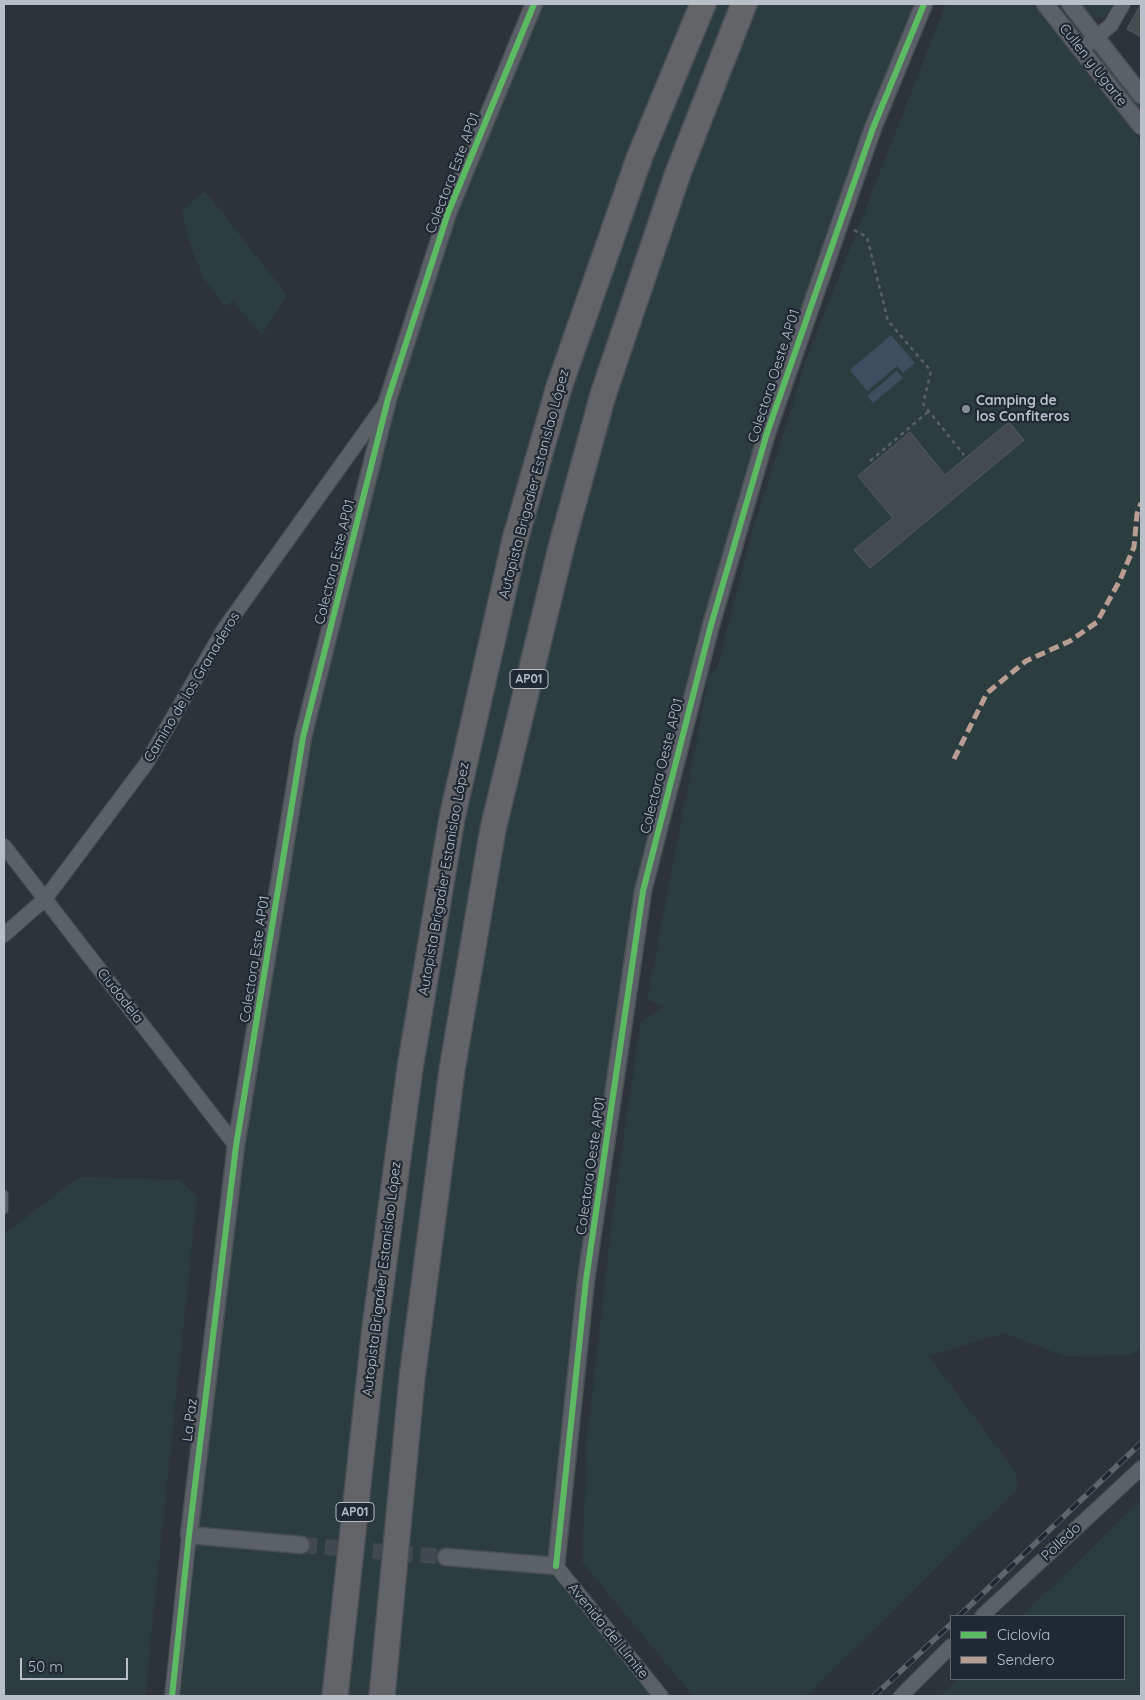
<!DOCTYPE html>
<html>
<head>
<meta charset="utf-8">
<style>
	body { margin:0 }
	#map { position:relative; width:1145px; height:1700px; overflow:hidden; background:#2d3339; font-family:Quicksand,sans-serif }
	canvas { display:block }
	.frame { position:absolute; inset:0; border:5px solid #b8bfc9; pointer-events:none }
	.legend { position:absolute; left:950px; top:1615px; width:175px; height:65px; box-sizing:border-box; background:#202933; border:1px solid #5d656f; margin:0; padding:6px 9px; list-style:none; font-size:15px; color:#b8bfc9 }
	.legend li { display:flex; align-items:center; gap:10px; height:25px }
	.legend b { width:25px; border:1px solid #5d656f }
	.scale { position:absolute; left:20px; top:1658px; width:108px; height:22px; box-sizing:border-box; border:2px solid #b8bfc9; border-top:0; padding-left:6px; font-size:15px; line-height:18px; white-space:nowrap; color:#b8bfc9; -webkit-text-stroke:4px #202933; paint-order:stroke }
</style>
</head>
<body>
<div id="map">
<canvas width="1145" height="1700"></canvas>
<div class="frame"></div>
<ul class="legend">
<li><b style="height:6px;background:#5cba63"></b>Ciclovía</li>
<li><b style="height:6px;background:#b99d93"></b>Sendero</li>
</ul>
<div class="scale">50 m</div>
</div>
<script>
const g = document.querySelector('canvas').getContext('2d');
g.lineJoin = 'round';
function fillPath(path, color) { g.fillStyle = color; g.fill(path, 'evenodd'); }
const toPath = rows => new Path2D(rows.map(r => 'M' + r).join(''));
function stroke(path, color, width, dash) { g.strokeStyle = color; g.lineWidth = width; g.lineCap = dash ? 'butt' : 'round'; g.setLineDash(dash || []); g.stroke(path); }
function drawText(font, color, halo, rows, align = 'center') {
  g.font = font + ' Quicksand,sans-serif'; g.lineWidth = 4.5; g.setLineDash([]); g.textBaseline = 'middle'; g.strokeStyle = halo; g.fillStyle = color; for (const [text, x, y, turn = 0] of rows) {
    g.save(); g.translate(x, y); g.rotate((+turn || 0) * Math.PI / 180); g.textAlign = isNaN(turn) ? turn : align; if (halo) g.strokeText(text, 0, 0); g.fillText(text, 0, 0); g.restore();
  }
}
fillPath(toPath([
	[534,4,924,4,767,433,643,891,556,1566,661,1696,173,1696,236,1146,303,737,388,399,448,213],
	[946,4,1033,4,1141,142,1141,1346,1133,1355,1064,1356,1005,1333,929,1356,1015,1471,1018,1488,806,1696,693,1696,582,1562,587,1438,615,1195,641,1021,664,1007,647,1000,709,675,717,669,751,536,807,358],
	[1078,4,1115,4,1104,18,1092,17],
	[1102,59,1106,61,1141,105,1141,118,1100,63],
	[205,191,287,295,262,335,233,301,225,306,204,279,194,255,186,233,182,211],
	[79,1177,180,1180,197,1197,145,1696,4,1696,4,1234],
	[1141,1500,1141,1696,940,1696,958,1679,1124,1679,1124,1616,1022,1616]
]), '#2b3d3f');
fillPath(toPath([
	[891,335,915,363,903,373,897,366,867,391,850,370],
	[897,371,903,378,873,403,867,396]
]), '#3d4e61');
const building = toPath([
	[1141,4,1141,37,1127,29,1141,4],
	[1009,422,1024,440,870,568,854,550,893,518,858,476,910,432,945,475,1009,422]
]);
fillPath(building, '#454a4f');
stroke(building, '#555a61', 1);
stroke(toPath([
	[301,1545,446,1557]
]), '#42484f', 16, [16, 8]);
const service = toPath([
	[4,1194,4,1210]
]);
const minor = toPath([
	[1081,50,1111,25,1123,4],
	[4,846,236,1146],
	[4,935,45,899,146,764,224,629,385,404],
	[556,1566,661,1696],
	[982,1616,1141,1468],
	[172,1696,189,1535],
	[901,1696,951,1646]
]);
const tertiary = toPath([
	[1045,4,1141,126],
	[1070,4,1141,95],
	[301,1545,189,1535,236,1146,303,737,388,399,448,213,534,4],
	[446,1557,556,1566,586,1280,643,891,711,625,767,433,873,128,924,4]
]);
const motorway = toPath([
	[335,1696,375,1328,410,1068,452,818,515,540,559,387,640,156,703,4],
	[382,1696,412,1378,452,1070,493,829,562,544,603,395,678,173,744,4]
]);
stroke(service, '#4a4f54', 9);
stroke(minor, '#4a4f54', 16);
stroke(tertiary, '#4a4f54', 19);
stroke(motorway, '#494f55', 28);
stroke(toPath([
	[854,230,867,237,888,321,931,371,923,404,964,455],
	[870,461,929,411]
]), '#5a6064', 2.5, [4, 4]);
stroke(service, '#5c6067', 7);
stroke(minor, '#5c6067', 14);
stroke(tertiary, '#5c6067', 16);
stroke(motorway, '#626467', 25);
const rail = toPath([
	[959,1616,1141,1443],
	[874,1696,951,1624]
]);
stroke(rail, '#60656a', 5.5);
stroke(rail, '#202933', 4, [11]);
stroke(toPath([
	[954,759,987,693,1026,661,1070,641,1097,622,1120,580,1134,547,1137,514,1141,503]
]), '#b99d93', 5, [10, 5]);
stroke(toPath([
	[556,1566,586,1280,643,891,711,625,767,433,873,128,924,4],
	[172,1696,189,1535,236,1146,303,737,388,399,448,213,534,4]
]), '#5cba63', 6);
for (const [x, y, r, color] of [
	[966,409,5,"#878e97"]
]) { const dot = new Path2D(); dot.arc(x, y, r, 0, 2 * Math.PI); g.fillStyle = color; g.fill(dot); stroke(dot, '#202933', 2); }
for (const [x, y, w] of [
	[529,679,38],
	[355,1512,38]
]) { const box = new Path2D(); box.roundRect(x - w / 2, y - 9.5, w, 19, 4); g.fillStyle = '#202933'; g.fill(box); stroke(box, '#b8bfc9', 1); }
drawText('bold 12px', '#b8bfc9', null, [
	["AP01",529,679],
	["AP01",355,1512]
]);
drawText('14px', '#b8bfc9', '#202933', [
	["Cullen y Ugarte",1093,65,52],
	["Colectora Este AP01",453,173,-69],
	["Colectora Oeste AP01",774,376,-72],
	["Autopista Brigadier Estanislao López",534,484,-75],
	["Colectora Este AP01",335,562,-76],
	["Camino de los Granaderos",192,687,-59],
	["Colectora Oeste AP01",662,766,-76],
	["Autopista Brigadier Estanislao López",444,879,-80],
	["Colectora Este AP01",255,959,-81],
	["Ciudadela",120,996,52],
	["Colectora Oeste AP01",591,1166,-82],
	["Autopista Brigadier Estanislao López",382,1279,-83],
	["La Paz",190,1420,-83],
	["Polledo",1061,1542,-43],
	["Avenida del Límite",608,1631,51]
]);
drawText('bold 14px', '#b8bfc9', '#202933', [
	["Camping de",976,401],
	["los Confiteros",976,417]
], 'left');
</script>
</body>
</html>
